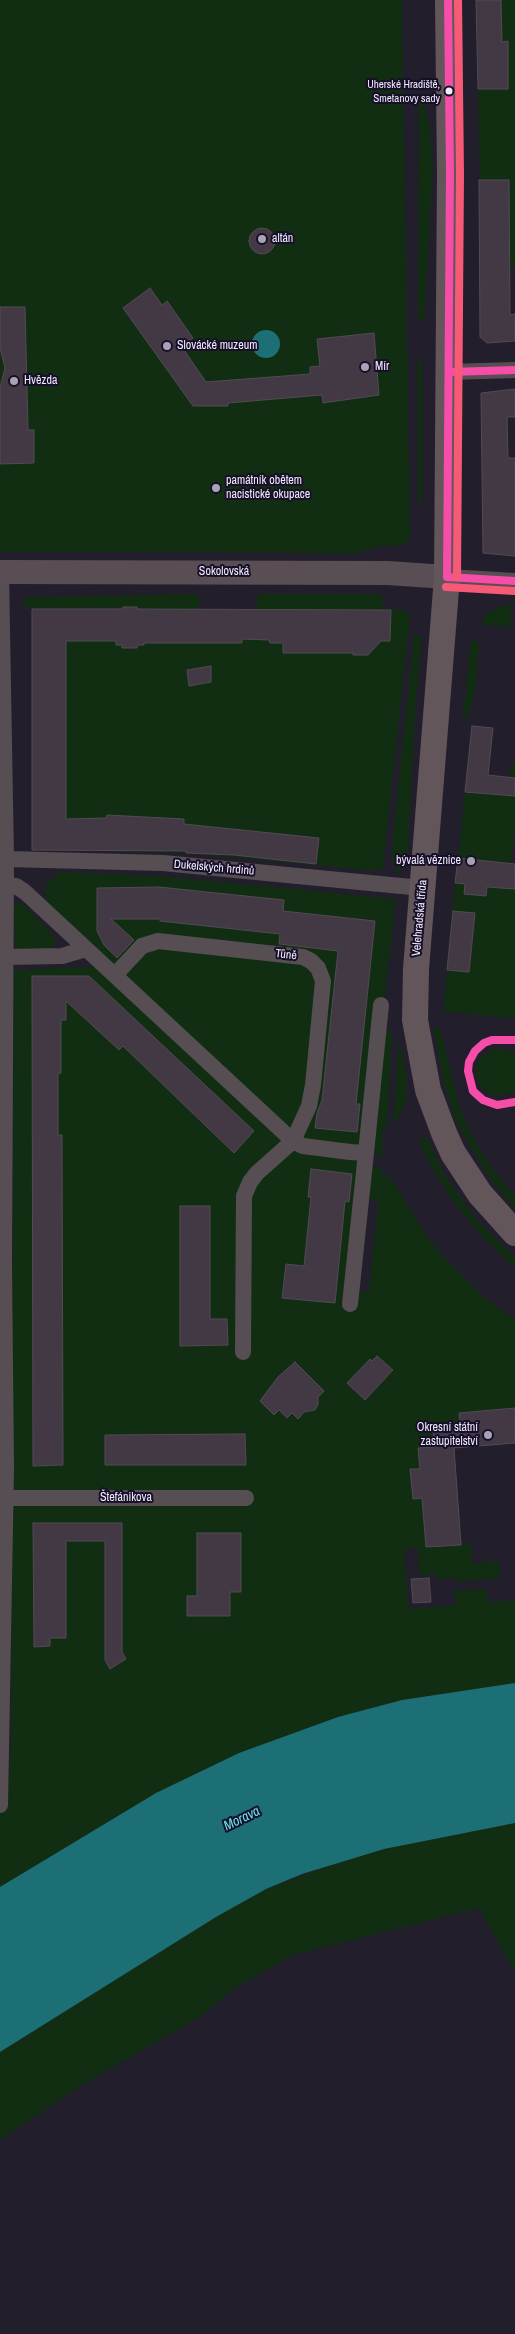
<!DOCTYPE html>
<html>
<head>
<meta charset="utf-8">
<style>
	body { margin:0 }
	canvas { display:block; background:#221e2c }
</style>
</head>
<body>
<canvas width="515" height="2334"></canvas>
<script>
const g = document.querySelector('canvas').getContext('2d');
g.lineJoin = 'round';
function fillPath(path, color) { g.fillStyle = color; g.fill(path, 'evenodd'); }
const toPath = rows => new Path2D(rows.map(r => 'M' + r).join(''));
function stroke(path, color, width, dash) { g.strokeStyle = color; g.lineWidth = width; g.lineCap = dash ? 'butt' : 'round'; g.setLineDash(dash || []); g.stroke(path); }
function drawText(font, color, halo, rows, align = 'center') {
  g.font = font + ' "Archivo Narrow",sans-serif'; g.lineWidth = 4; g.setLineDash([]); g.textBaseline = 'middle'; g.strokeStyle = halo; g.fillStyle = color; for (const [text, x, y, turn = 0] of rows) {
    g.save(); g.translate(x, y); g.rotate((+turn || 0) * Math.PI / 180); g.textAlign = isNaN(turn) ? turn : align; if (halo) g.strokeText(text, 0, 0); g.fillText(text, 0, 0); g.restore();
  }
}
fillPath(toPath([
	[0,0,402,0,410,538,405,545,375,547,360,553,0,552],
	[476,0,515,0,515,267,510,267,510,180,480,180],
	[419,94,422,94,429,123,433,163,424,319,418,319],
	[417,361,422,361,423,502,420,503,418,502],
	[199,594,199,609,257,610,257,594,382,594,383,609,405,610,410,615,383,868,377,871,187,853,33,849,32,609,25,609,25,597],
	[503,605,512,605,510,628,482,624,484,617,489,612],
	[414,635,422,636,416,700,407,863,396,876,396,865,391,858],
	[471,641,475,641,479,645,475,691,472,705,465,720,463,719],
	[511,764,515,764,515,825,511,863,458,858,465,792,507,796],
	[60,872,160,876,396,899,381,1029,392,1031,387,1128,382,1131,383,1158,376,1154,372,1148,359,1295,369,1289,378,1200,368,1198,371,1166,378,1167,394,1183,426,1235,442,1255,485,1298,515,1320,515,1408,459,1413,460,1428,433,1429,434,1447,418,1448,419,1468,410,1470,413,1499,422,1498,426,1547,471,1543,473,1564,498,1561,500,1578,455,1582,454,1577,437,1579,436,1574,420,1575,417,1548,404,1549,409,1609,455,1605,454,1591,486,1589,488,1602,515,1600,515,1683,402,1700,338,1717,239,1753,156,1793,0,1887,0,1813,7,1809,11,1742,14,970,104,966,47,902,44,892,47,883],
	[455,883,515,889,515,1018,443,1011],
	[17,903,23,904,54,936,55,942,50,949,16,950,15,948,14,907],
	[433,1028,440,1028,459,1106,471,1134,491,1167,515,1197,515,1209,489,1177,458,1125,445,1087],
	[399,1039,407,1080,407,1092,406,1103,393,1126],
	[493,1049,504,1049,515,1055,515,1090,508,1094,492,1095,483,1089,477,1080,476,1069,479,1059],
	[421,1138,427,1138,444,1174,475,1218,515,1258,515,1268,480,1234,452,1200,431,1166,421,1146],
	[515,1823,515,1973,479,1908,293,1955,232,1990,200,2017,87,2082,0,2140,0,2052,216,1917,266,1889,343,1860,425,1839]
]), '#112e13');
fillPath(toPath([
	'252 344a14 14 0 1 1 28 0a14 14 0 1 1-28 0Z',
	[515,1683,515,1823,384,1849,302,1874,266,1889,216,1917,0,2052,0,1887,156,1793,239,1753,338,1717,402,1700]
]), '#1d6f76');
const building = toPath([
	[476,0,501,0,502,42,508,41,508,89,478,89,476,0],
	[479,180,509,180,510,315,515,314,515,341,487,343,480,337,479,180],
	'249 241a13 13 0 1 1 26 0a13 13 0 1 1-26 0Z',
	[150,288,162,305,167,301,193,338,182,347,206,382,310,374,310,367,320,366,317,339,374,333,379,395,323,403,322,395,228,403,228,406,193,406,123,308,150,288],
	[0,307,25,307,28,430,34,430,34,463,0,464,0,387,5,368,0,348,0,307],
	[515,389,515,417,507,417,508,458,515,458,515,556,483,553,481,393,515,389],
	[123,607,137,607,137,609,391,610,390,641,381,641,368,655,353,655,353,653,283,653,283,643,270,643,269,640,242,639,242,643,144,643,144,645,138,645,137,648,122,648,122,645,116,645,116,641,66,641,66,819,106,818,107,815,184,819,184,824,319,838,316,864,234,855,186,853,186,851,32,850,32,609,123,609,123,607],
	[211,666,211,682,189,686,187,670,211,666],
	[472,726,493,728,488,775,515,778,515,796,465,792,472,726],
	[458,858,515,864,515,889,487,887,486,896,464,894,465,884,455,883,458,858],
	[159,887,284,900,283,911,375,921,356,1104,360,1104,357,1132,315,1128,317,1113,322,1100,338,951,279,944,280,934,160,921,160,919,111,919,134,940,117,958,104,945,97,931,97,888,159,887],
	[453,911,475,913,469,972,447,970,453,911],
	[32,976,89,976,254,1131,234,1153,123,1046,119,1050,66,1001,66,1020,61,1020,61,1073,58,1074,58,1135,62,1135,63,1465,33,1466,32,976],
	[311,1169,352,1174,349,1202,345,1201,335,1303,282,1298,286,1264,304,1266,311,1197,308,1197,311,1169],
	[180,1206,210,1206,210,1319,227,1319,228,1345,180,1346,180,1206],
	[377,1356,393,1370,365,1400,347,1383,370,1359,372,1361,377,1356],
	[295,1362,324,1391,318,1397,318,1405,315,1410,304,1412,298,1419,292,1413,287,1418,279,1410,274,1415,260,1401,278,1377,295,1362],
	[515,1408,515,1443,454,1448,461,1545,426,1547,422,1498,413,1499,410,1469,420,1469,418,1448,434,1447,433,1429,460,1427,459,1413,515,1408],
	[245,1434,246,1465,105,1465,105,1435,245,1434],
	[33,1523,122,1523,122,1652,126,1659,110,1669,105,1660,105,1541,66,1541,66,1638,50,1638,50,1646,34,1647,33,1523],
	[197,1533,241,1533,241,1592,230,1592,230,1616,187,1616,187,1596,197,1596,197,1533],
	[429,1578,431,1602,413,1603,411,1579,429,1578]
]);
fillPath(building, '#433944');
stroke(building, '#524a54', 1);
stroke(toPath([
	[449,372,515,370],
	[447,577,515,581],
	[6,859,163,863,422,888],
	[5,884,16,886,25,892,293,1141,257,1173,250,1182,244,1196,243,1352],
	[5,957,62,956,86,949],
	[115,975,142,946,158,941,303,957,311,961,318,968,323,981,313,1085,309,1106,293,1141,303,1146,350,1152,366,1153,381,1005],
	[350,1304,366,1153],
	[6,1498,246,1498],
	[0,1805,6,1468,4,1263,6,859,1,572]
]), '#574e53', 16);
stroke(toPath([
	[0,572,387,573,447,577]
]), '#594e53', 24);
stroke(toPath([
	[448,0,450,173,447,577,416,969,415,1020,428,1090,444,1133,453,1153,480,1194,515,1233]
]), '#62565a', 26);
stroke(toPath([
	[448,0,450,173,447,577,515,581],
	[449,372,515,370],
	[515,1040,492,1040,484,1043,475,1051,469,1062,468,1071,473,1091,483,1100,497,1105,515,1102]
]), '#f54da8', 8);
stroke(toPath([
	[457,577,460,173,458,0],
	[446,587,514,591]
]), '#f75a77', 8);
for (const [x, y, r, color] of [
	[449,91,4.5,"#f0ebfd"],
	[262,239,5,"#a8a3b4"],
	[167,346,5,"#a8a3b4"],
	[365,367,5,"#a8a3b4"],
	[14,381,5,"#a8a3b4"],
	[216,488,5,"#a8a3b4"],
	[471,861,5,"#a8a3b4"],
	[488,1435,5,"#a8a3b4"]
]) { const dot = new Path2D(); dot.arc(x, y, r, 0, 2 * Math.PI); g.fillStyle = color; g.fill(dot); stroke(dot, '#170f28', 2); }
drawText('11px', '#f0ebfd', '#170f28', [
	["Uherské Hradiště,",440,85],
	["Smetanovy sady",440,99]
], 'right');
drawText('12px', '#f0ebfd', '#170f28', [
	["altán",272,239],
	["Slovácké muzeum",177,346],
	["Mír",375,367],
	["Hvězda",24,381],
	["památník obětem",226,481],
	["nacistické okupace",226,495],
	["bývalá věznice",461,861,"right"],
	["Okresní státní",478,1428,"right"],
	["zastupitelství",478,1442,"right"]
], 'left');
drawText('12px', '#f0ebfd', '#170f28', [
	["Sokolovská",224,572],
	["Dukelských hrdinů",214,868,5],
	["Velehradská třída",420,918,-85],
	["Tůně",286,955,6],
	["Štefánikova",126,1498]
]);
drawText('italic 14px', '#66e2eb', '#170f28', [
	["Morava",242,1819,-26]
]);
</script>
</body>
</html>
